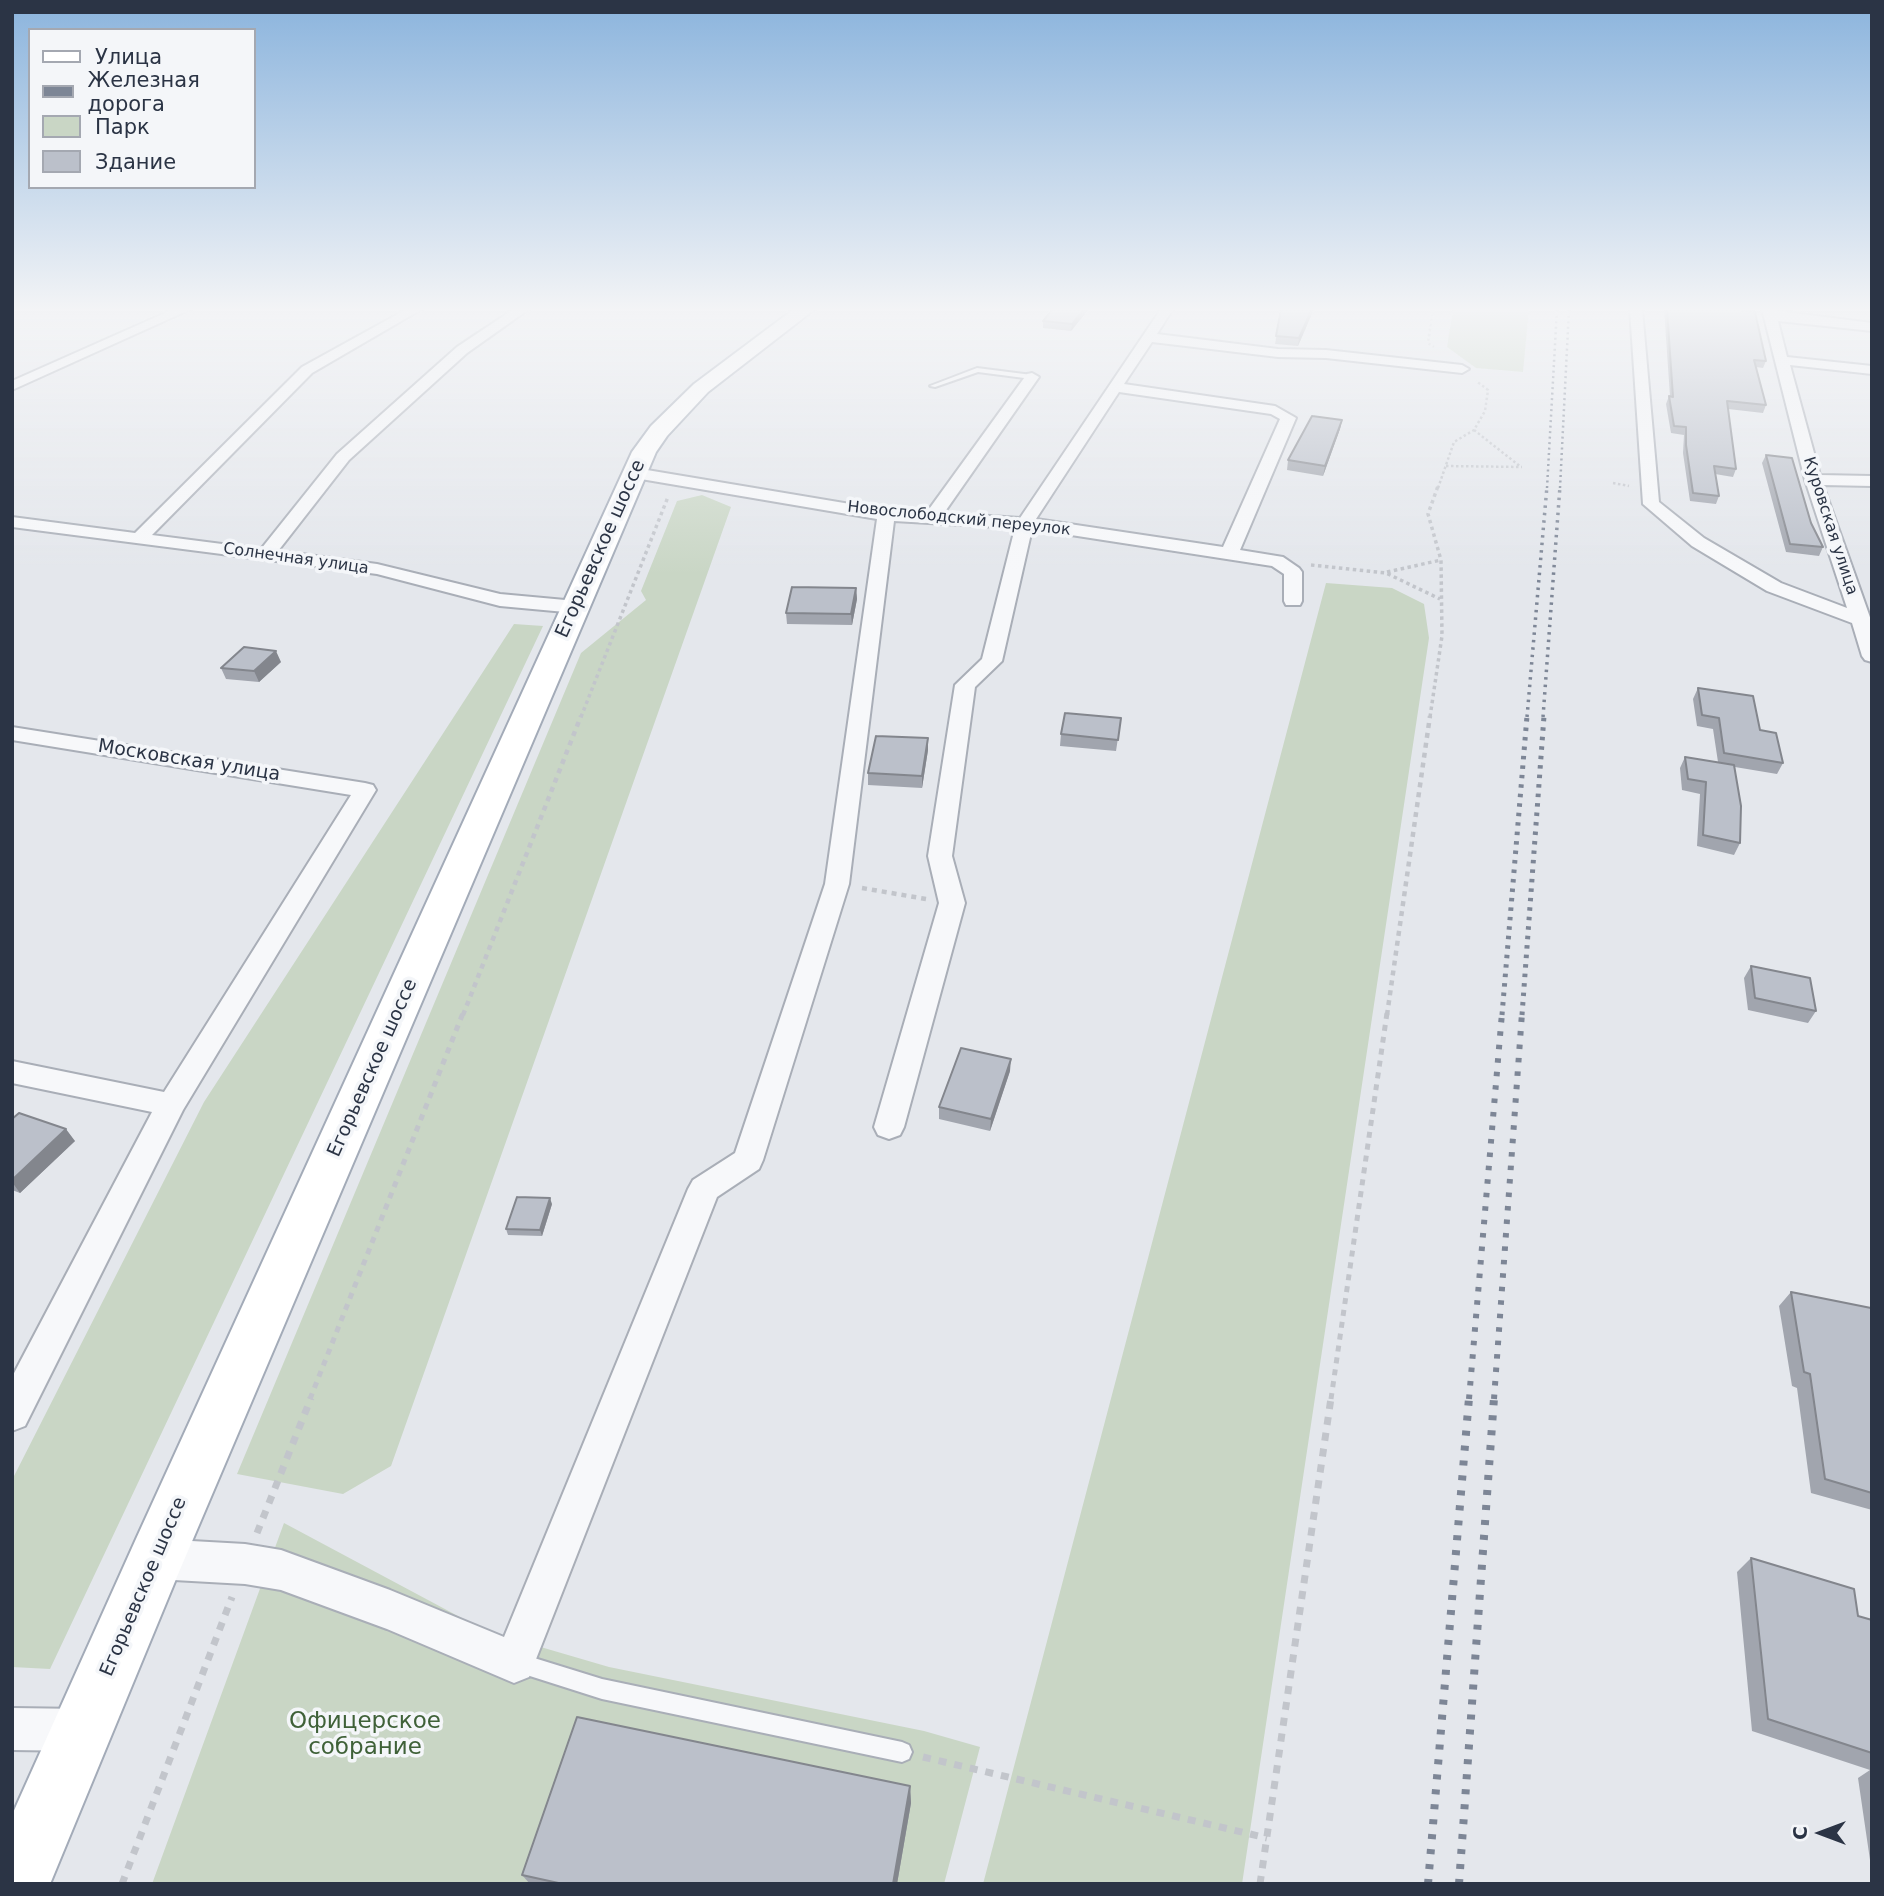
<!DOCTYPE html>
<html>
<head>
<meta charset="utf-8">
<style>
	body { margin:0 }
	#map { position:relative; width:1884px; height:1896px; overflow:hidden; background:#e4e7ec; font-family:"DejaVu Sans",sans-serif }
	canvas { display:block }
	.frame { position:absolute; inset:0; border:14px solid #2b3445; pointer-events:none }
	.legend { position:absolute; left:28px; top:28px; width:228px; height:161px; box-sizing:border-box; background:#f4f6f9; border:2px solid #a4a8b1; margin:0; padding:9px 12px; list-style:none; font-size:21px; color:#2b3445 }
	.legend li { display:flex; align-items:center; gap:14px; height:35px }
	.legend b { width:35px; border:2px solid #a4a8b1 }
	.north { position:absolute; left:1786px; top:1798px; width:70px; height:70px; -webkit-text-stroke:5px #f4f6f9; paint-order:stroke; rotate:270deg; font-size:19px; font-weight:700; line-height:28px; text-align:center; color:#2b3445 }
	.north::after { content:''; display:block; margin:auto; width:24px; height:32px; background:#2b3445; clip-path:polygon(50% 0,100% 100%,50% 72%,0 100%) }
</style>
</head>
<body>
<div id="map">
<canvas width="1884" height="1896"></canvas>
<div class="frame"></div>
<ul class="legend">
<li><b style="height:9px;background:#fff"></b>Улица</li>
<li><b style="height:9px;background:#7d8696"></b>Железная дорога</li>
<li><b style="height:19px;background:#c9d6c5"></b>Парк</li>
<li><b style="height:19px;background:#bbc0ca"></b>Здание</li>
</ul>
<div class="north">С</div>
</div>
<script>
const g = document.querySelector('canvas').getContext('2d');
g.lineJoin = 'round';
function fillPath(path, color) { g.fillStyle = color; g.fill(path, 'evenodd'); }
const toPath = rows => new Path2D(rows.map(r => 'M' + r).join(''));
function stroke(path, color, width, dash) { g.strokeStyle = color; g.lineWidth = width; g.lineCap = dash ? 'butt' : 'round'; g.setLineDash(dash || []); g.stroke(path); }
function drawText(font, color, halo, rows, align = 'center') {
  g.font = font + ' "DejaVu Sans",sans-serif'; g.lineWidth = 7; g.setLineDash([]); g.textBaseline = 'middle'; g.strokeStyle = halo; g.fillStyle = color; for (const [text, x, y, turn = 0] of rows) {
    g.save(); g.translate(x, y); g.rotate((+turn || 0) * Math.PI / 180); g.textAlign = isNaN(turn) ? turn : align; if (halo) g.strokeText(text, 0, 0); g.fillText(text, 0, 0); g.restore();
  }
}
fillPath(toPath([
	[1453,309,1529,309,1523,372,1476,368,1447,347],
	[702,495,731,507,391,1466,343,1494,237,1474,581,653,646,600,641,591,677,501],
	[1326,583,1392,588,1424,604,1429,638,1242,1884,983,1884],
	[514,624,543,626,50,1669,12,1667,12,1480,204,1102],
	[284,1523,486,1631,609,1667,924,1731,980,1747,944,1884,152,1884]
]), '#c9d6c5');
const lane = toPath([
	[977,368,1032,375,1035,377,1032,379,978,372,935,387,930,386,977,368],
	[518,1653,602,1679,902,1742,909,1745,912,1752,909,1759,902,1762,602,1699,511,1670,508,1663,511,1656,518,1653]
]);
const street = toPath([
	[174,309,191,309,12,390,12,381,174,309],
	[407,309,422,309,312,373,152,535,261,549,337,454,457,347,514,309,529,309,467,353,349,460,278,551,377,564,500,594,576,601,583,603,586,607,583,611,576,613,500,606,377,574,12,527,12,517,135,533,302,367,407,309],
	[1161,309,1173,309,1157,334,1278,349,1326,350,1462,365,1469,369,1462,373,1326,358,1278,357,1152,342,1124,384,1275,406,1296,418,1240,550,1283,557,1299,568,1302,572,1302,601,1300,605,1286,605,1284,601,1284,574,1272,566,1032,529,1002,661,975,687,952,856,965,903,904,1127,900,1135,889,1139,878,1135,874,1127,939,903,928,856,955,685,982,659,1015,528,894,521,849,884,763,1160,759,1169,717,1197,529,1677,514,1683,387,1629,281,1590,245,1584,156,1579,142,1573,136,1559,142,1545,156,1539,245,1544,281,1550,390,1590,504,1637,688,1189,693,1180,735,1153,825,884,877,519,635,478,627,473,635,468,886,510,927,512,1027,374,1032,373,1039,377,944,513,1020,518,1161,309],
	[1119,392,1271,414,1280,419,1223,547,1036,519,1119,392],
	[1630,309,1642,309,1659,502,1704,538,1781,583,1847,608,1805,480,1762,309,1872,323,1872,331,1778,321,1787,357,1872,366,1872,374,1790,365,1820,475,1872,476,1872,486,1823,485,1872,623,1872,662,1865,660,1862,656,1852,623,1767,591,1692,546,1643,504,1630,309],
	[12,727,365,783,373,785,376,790,183,1110,25,1426,12,1431,12,1377,152,1112,12,1083,12,1061,164,1092,351,795,12,740,12,727],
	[12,1708,82,1709,97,1715,103,1730,97,1745,82,1751,12,1750,12,1708]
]);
const primary = toPath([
	[794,309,815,309,708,392,667,436,656,452,176,1579,50,1884,12,1884,12,1815,136,1539,632,452,651,426,694,384,794,309]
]);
stroke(lane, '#a9aeb7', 4);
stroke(street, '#a9aeb7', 4);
stroke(primary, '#a3abb8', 4);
stroke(toPath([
	[1433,309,1428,343,1434,347],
	[1474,430,1521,467],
	[1446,466,1522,467],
	[1613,483,1629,486],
	[1438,488,1454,442,1474,430,1485,411,1488,390,1476,381]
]), '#c2c5cb', 2.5, [2.5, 2.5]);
stroke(toPath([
	[1311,565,1386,573,1440,599],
	[1387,572,1441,560],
	[581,717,668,497],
	[1430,717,1442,636,1441,560,1428,514,1438,486]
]), '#c2c5cb', 3.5, [3.5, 3.5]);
stroke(toPath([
	[862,888,926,899],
	[463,1015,581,716],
	[1387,1015,1430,716]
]), '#c2c5cb', 4.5, [5, 5]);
stroke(toPath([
	[310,1399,463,1013],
	[1331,1399,1387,1013]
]), '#c2c5cb', 5, [6, 6]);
stroke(toPath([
	[257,1533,311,1398],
	[923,1757,1267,1838],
	[122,1884,232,1597],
	[1260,1884,1331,1398]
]), '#c2c5cb', 7, [8, 8]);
fillPath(lane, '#f7f8fa');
fillPath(street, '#f7f8fa');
fillPath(primary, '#fff');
stroke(toPath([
	[1547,488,1557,309],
	[1560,488,1569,309]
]), '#7d8696', 2.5, [2, 3.5]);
stroke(toPath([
	[1527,717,1547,486],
	[1543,717,1560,486]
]), '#7d8696', 3.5, [2.5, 5]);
stroke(toPath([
	[1502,1015,1527,716],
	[1522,1015,1544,716]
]), '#7d8696', 5, [3.5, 6]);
stroke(toPath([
	[1469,1399,1502,1013],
	[1494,1399,1522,1013]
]), '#7d8696', 6, [4.5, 9]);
stroke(toPath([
	[1428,1884,1469,1398],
	[1459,1884,1494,1398]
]), '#7d8696', 8, [5, 10]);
fillPath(toPath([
	[1089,309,1071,331,1043,328,1043,321],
	[1281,309,1314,309,1298,346,1275,344],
	[1664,309,1742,309,1766,361,1763,368,1756,367,1766,405,1763,413,1728,409,1736,469,1733,477,1715,474,1719,496,1716,504,1690,501,1683,453,1684,435,1671,433,1666,404,1669,396,1670,396],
	[1342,420,1340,429,1323,476,1287,470,1288,460],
	[1766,455,1811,523,1823,547,1819,556,1786,552,1762,463],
	[856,588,857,599,852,625,787,624,786,613],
	[281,662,259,682,226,679,221,668],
	[1698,688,1760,730,1783,763,1777,774,1735,767,1740,843,1734,855,1697,846,1700,794,1682,790,1680,768,1685,757,1718,762,1713,729,1697,726,1693,699],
	[1121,718,1116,751,1060,746,1061,734],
	[928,750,922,788,868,785,868,773],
	[1751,966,1816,1011,1808,1023,1748,1010,1744,978],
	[1010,1071,990,1131,939,1119,939,1107],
	[12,1119,75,1141,20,1193,12,1190],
	[552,1204,542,1236,508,1235,506,1229],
	[1791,1292,1871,1308,1872,1510,1811,1493,1797,1388,1792,1386,1779,1306],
	[1751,1558,1858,1616,1872,1620,1872,1860,1870,1860,1858,1778,1870,1770,1752,1731,1737,1572],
	[910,1786,911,1803,897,1884,530,1884,522,1875]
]), '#a1a5ae');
fillPath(toPath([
	[1084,309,1089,309,1071,331,1072,324],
	[1312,309,1314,309,1298,346,1299,338],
	[1342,420,1340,429,1323,476,1325,466],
	[856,588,857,599,852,625,851,614],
	[276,651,281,662,259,682,254,671],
	[928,738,928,750,922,788,922,776],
	[1011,1059,1010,1071,990,1131,991,1119],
	[66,1129,75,1141,20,1193,12,1182,12,1180],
	[550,1198,552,1204,542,1236,540,1230],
	[910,1786,911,1803,897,1884,893,1884]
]), '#83868d');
const building = toPath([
	[1053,309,1084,309,1072,324,1043,321,1053,309],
	[1281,309,1312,309,1299,338,1276,336,1281,309],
	[1667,309,1742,309,1742,311,1755,312,1766,361,1754,360,1766,405,1727,401,1736,469,1714,466,1719,496,1693,493,1686,445,1686,427,1674,426,1669,396,1673,397,1667,309],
	[1312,416,1342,420,1325,466,1288,460,1312,416],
	[1766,455,1792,458,1811,523,1823,547,1790,544,1766,455],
	[792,587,856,588,851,614,786,613,792,587],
	[244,647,276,651,254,671,221,668,244,647],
	[1698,688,1753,696,1760,730,1776,733,1783,763,1724,753,1719,718,1702,715,1698,688],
	[1065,713,1121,718,1118,740,1061,734,1065,713],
	[876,736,928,738,922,776,868,773,876,736],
	[1685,757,1734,765,1741,806,1740,843,1703,835,1706,782,1688,779,1685,757],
	[1751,966,1810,978,1816,1011,1755,998,1751,966],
	[961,1048,1011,1059,991,1119,939,1107,961,1048],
	[19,1113,66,1129,12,1180,12,1119,19,1113],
	[517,1197,550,1198,540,1230,506,1229,517,1197],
	[1791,1292,1871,1308,1872,1493,1825,1479,1810,1374,1804,1372,1791,1292],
	[1751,1558,1854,1589,1858,1616,1872,1620,1872,1753,1768,1719,1751,1558],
	[577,1717,910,1786,893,1884,563,1884,522,1875,577,1717]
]);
fillPath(building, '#bbc0ca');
stroke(building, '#83868d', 2);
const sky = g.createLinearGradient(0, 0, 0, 574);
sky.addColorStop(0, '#8bb4dd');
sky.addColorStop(0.54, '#f3f4f6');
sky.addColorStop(1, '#f3f4f600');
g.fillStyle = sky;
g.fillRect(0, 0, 1884, 574);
drawText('16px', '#2b3445', '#f4f6f9', [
	["Новослободский переулок",959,519,6],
	["Куровская улица",1830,526,72],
	["Солнечная улица",296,559,8]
]);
drawText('19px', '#2b3445', '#f4f6f9', [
	["Егорьевское шоссе",601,549,-66],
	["Московская улица",189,761,9],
	["Егорьевское шоссе",373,1068,-66],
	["Егорьевское шоссе",144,1587,-67]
]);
drawText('23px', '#3f6138', '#f4f6f9', [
	["Офицерское",365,1722],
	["собрание",365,1748]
]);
</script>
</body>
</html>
